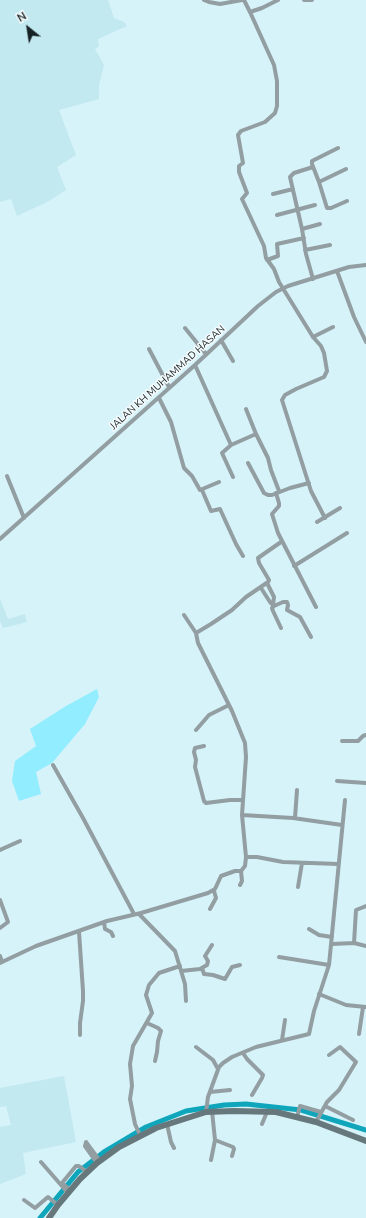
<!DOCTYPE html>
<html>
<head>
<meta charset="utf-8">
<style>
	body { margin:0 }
	#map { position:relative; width:366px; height:1218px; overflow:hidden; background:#d6f3f9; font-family:"Nunito Sans",sans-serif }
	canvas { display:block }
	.north { position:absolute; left:8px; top:8px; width:40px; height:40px; -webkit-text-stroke:3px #f6fcfd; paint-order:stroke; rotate:330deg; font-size:11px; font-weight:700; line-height:16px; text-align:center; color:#172224 }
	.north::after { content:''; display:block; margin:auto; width:14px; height:18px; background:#172224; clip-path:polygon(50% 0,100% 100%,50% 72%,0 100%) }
</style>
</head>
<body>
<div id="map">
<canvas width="366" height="1218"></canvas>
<div class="north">N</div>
</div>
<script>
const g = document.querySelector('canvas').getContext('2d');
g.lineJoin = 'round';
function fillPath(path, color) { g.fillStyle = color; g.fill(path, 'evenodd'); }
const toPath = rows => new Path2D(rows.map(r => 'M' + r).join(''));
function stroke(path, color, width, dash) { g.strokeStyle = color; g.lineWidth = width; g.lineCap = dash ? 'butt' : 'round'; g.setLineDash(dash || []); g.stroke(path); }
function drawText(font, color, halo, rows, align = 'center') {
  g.font = font + ' "Nunito Sans",sans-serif'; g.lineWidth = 3; g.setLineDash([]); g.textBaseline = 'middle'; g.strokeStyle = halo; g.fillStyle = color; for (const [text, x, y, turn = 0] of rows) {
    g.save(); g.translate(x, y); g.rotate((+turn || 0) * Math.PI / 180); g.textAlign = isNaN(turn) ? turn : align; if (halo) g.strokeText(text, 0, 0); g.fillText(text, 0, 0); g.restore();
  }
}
fillPath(toPath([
	[0,0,108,0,114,18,124,22,127,26,98,39,99,46,95,49,104,65,99,85,99,99,59,110,76,155,57,167,66,190,49,201,17,216,11,199,0,202],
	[0,599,8,619,25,614,27,622,3,628,0,621],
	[64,1076,76,1142,23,1153,26,1174,0,1184,0,1127,11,1125,6,1106,0,1107,0,1088]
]), '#c2e8f0');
fillPath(toPath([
	[97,689,99,697,85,724,52,763,36,772,41,794,19,801,12,781,15,761,36,746,30,729,66,706]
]), '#92edff');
stroke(toPath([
	[40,1218,78,1172,104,1152,146,1127,186,1111,224,1105,246,1104,301,1110,366,1130]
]), '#0fa6bc', 5);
stroke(toPath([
	[204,0,209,2,220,4,242,0],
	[244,0,250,12,262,8,278,0],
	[304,0,312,0],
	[250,12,274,65,277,81,277,106,275,113,265,122,241,131,238,135,243,163,239,166,239,172,247,193,242,199,264,246,266,258,274,269,279,282,313,337,321,346,324,353,327,371,324,377,296,389,285,395,282,400,311,491,325,518],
	[338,148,312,161,312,164,319,182,327,208,331,208,347,201],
	[319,182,346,169],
	[273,194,293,189],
	[277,215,315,205],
	[302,229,320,224],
	[305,250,330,245],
	[267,260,278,256,277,244,304,238],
	[337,271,354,317,366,342],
	[313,279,306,254,302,229,290,177,294,173,313,167],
	[185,328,206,354],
	[313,337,333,327],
	[221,340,233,361],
	[149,349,169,387],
	[195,365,231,445],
	[159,398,171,422,184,468,192,476,200,490,219,482],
	[246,409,256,434,268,458,271,470,279,491],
	[248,463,264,493,268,495,272,495,290,488,309,483],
	[7,476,24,518],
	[233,477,222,453,231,445,256,434],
	[202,490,211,511,220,509,236,544,243,556],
	[276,493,279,503,279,506,272,514,278,533,316,607],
	[317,522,340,508],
	[0,539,195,365,258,306,276,292,288,286,349,267,366,265],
	[294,566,347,533],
	[267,583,274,597,273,605],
	[261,588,270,602,274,606,283,602,287,602,288,605,287,610,300,617,311,637],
	[274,606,272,608,273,611,281,628],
	[196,633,211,624,232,610,246,597,268,582,269,580,259,563,258,558,281,542],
	[196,730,209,715,229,705],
	[342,741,358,741,363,736,366,735],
	[204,746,195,748,194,752,196,760,195,767,204,801,206,803,230,800,243,800],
	[53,765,83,818,134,914],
	[337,781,366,783],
	[242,815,293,818,342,825],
	[295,818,297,790],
	[0,850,20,841],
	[246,857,257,857,283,862,338,864],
	[240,885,242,881,241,871],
	[298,887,302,863],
	[0,900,8,922,0,928],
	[210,909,216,898,214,891],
	[139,914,175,951,185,984,186,1001],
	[104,922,105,929,111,932,113,936],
	[309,929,319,935,332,937],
	[79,932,83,991,83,1001,80,1023,80,1035],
	[354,943,366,946],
	[332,944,354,943,356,910,366,906],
	[0,956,2,962],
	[279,957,329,965],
	[0,963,36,946,107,921,141,913,208,893,215,889,221,876,235,871,241,871,245,866,246,857,242,815,246,757,245,743,232,711,198,643,196,633,184,615],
	[202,968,204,974,213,975,225,979,232,967,240,965],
	[181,971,200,969,207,965,208,961,205,956,212,945],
	[319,994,346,1005,366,1007],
	[147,1023,158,1028,161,1031,158,1041,157,1052,155,1061],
	[359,1034,363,1007],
	[282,1040,285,1020],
	[196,1047,213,1060,218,1069],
	[243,1053,247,1059,263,1075,262,1078,252,1095],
	[210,1092,230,1090],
	[325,1106,353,1120],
	[206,1112,208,1097,219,1067,223,1063,232,1057,256,1047,309,1034,314,1011,329,965,345,800],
	[297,1117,300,1106,321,1112],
	[316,1122,327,1102,339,1090,356,1062,340,1047,329,1055],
	[167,1124,171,1142,174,1148],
	[262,1124,267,1112],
	[140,1135,135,1124,130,1099,132,1086,130,1064,133,1046,152,1013,146,995,149,985,159,973,180,966],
	[215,1140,233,1147,234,1149,232,1156],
	[86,1142,85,1146,97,1163],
	[86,1142,100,1161],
	[211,1160,215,1140,212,1111],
	[41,1162,68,1193],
	[70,1190,62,1183,76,1166,79,1166,87,1172],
	[24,1200,35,1208,48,1197,58,1205]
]), '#929ea1', 4);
stroke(toPath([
	[49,1218,58,1205,80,1179,97,1163,119,1147,156,1128,206,1112,234,1111,276,1112,316,1122,366,1141]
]), '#67787c', 6);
drawText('10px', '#172224', '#f6fcfd', [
	["JALAN KH MUHAMMAD HASAN",168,378,-42]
]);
</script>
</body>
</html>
